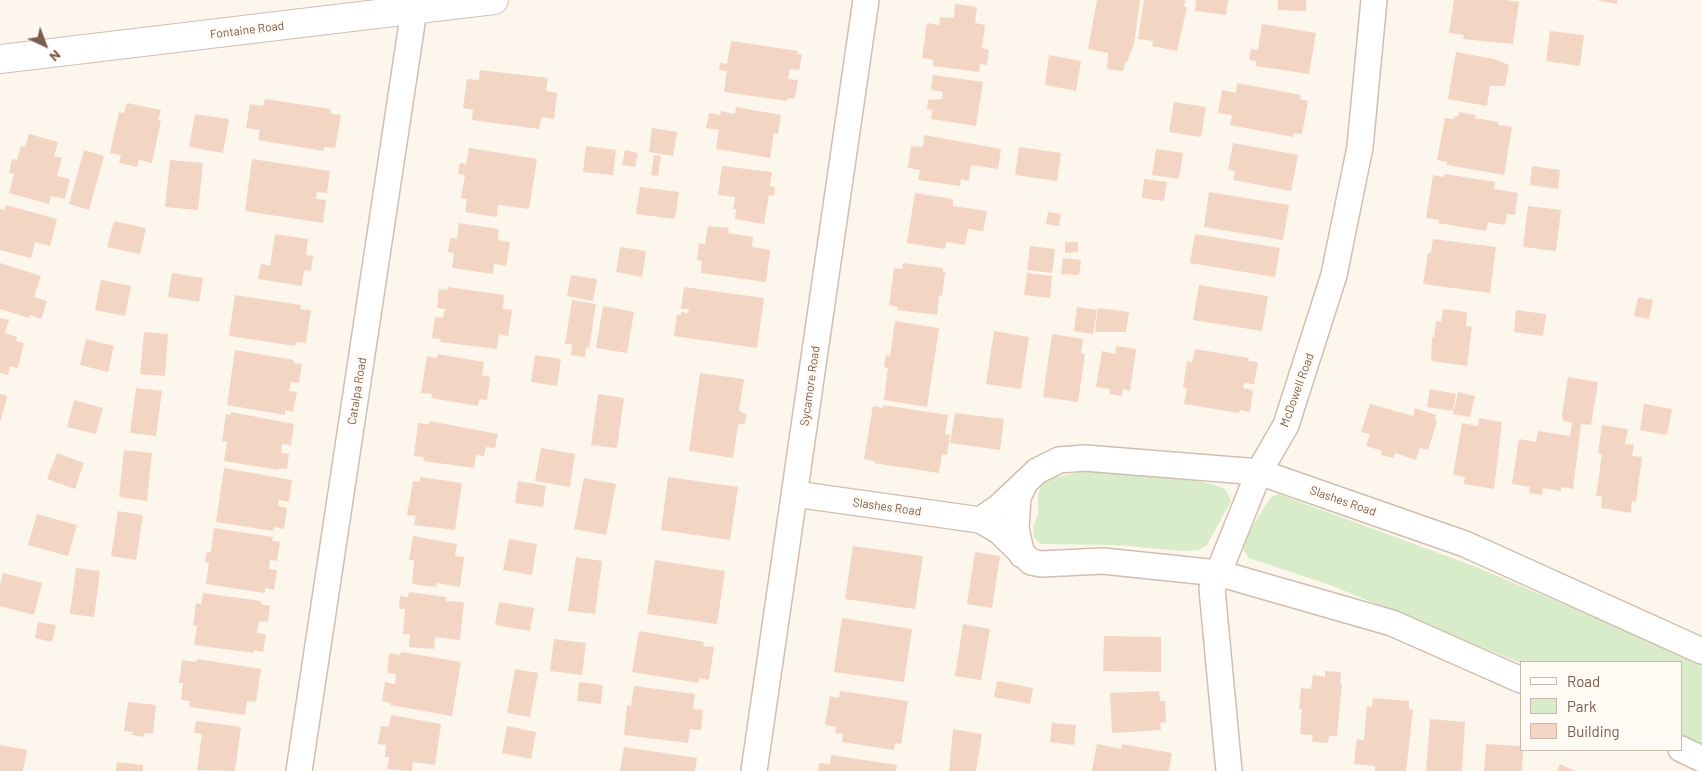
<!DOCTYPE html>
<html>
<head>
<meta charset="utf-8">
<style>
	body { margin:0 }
	#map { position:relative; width:1702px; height:771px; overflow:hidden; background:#fdf6ec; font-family:Barlow,sans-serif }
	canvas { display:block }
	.legend { position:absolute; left:1520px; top:661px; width:162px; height:90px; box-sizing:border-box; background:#fffaf3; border:1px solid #cabbb1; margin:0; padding:6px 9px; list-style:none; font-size:15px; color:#7a5c4d }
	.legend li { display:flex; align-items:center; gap:10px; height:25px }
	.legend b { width:25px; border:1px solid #cabbb1 }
	.north { position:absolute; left:20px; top:20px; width:50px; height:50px; -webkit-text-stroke:4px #fffaf3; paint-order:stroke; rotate:137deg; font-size:14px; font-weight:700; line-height:20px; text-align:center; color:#7a5c4d }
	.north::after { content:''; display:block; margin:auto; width:18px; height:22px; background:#7a5c4d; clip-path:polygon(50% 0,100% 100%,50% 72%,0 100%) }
</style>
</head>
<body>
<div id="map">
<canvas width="1702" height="771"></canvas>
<ul class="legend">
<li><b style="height:6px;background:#fff"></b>Road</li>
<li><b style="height:14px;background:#d8ecc9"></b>Park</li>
<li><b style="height:14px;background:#f3d5c3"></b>Building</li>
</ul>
<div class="north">N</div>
</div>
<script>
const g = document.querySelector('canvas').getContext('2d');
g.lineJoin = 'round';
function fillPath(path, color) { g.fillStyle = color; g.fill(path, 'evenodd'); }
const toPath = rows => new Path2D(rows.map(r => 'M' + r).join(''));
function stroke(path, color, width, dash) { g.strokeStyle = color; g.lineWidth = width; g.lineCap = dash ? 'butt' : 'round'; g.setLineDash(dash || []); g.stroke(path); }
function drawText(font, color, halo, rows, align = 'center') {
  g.font = font + ' Barlow,sans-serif'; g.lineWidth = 5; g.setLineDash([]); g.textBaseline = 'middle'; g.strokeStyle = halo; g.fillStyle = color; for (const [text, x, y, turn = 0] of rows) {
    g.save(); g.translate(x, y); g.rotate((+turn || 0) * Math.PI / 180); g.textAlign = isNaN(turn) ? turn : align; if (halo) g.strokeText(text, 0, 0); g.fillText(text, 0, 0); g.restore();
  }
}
fillPath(toPath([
	[1086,471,1164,475,1216,485,1226,490,1231,501,1207,545,1199,550,1183,551,1115,545,1040,544,1034,538,1033,528,1038,513,1038,496,1043,480],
	[1278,494,1474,566,1702,663,1702,747,1681,737,1681,662,1521,663,1330,585,1249,558,1244,551,1245,539,1270,498]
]), '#d8ecc9');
fillPath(toPath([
	[1097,0,1140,0,1134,44,1127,62,1125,62,1123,71,1107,69,1108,53,1088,49],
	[1144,0,1185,0,1184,7,1187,7,1177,51,1152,46,1153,41,1138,39],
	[1196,0,1228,0,1226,15,1195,11],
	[1278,0,1306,0,1306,11,1278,10],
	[1454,0,1506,0,1519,2,1513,44,1463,39,1464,35,1449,33],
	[1596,0,1617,0,1617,4],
	[955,4,977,7,975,23,985,25,982,48,989,50,987,65,980,64,979,72,933,66,933,60,922,58,927,23,939,25,940,17,954,18],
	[1262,24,1316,33,1309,74,1256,66,1256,61,1249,60,1251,49,1258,50],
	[1550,31,1584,35,1580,66,1546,61],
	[731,41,798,51,797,54,802,55,799,70,790,69,788,79,798,80,795,99,788,98,787,101,724,92,727,71,719,70,720,63,727,64],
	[1456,52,1494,59,1509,65,1505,86,1490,86,1487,106,1448,99],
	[1049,55,1081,61,1076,91,1045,85],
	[480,70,548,78,546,91,557,93,554,119,541,117,539,129,472,120,473,110,463,108,467,79,479,80],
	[933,75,983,82,976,126,931,119,932,110,927,109,928,100,942,99,943,92,931,90],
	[1237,83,1301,95,1300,99,1308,101,1302,134,1294,133,1293,137,1230,125,1232,115,1218,113,1222,90,1236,93],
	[265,99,331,109,330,113,341,115,335,148,324,147,324,151,258,140,260,130,246,128,250,104,263,106],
	[1174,102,1206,107,1201,137,1169,132],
	[127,103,161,110,158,120,161,121,152,163,139,160,137,167,119,163,121,155,110,153,119,112,124,113],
	[736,107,781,115,778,134,774,133,770,158,716,149,719,130,706,128,709,113,720,115,721,111,735,114],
	[1459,112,1476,115,1475,118,1498,122,1498,125,1512,127,1504,175,1447,165,1447,162,1437,160,1445,118,1454,119,1455,116,1459,116],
	[195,114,229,119,223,153,189,147],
	[652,128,677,132,673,156,649,152],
	[29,134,58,142,54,156,62,158,57,176,70,179,65,199,51,196,49,204,9,193,14,174,9,173,12,159,17,160,21,146,25,147],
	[924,135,1001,149,998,169,971,165,969,181,961,179,960,186,918,180,920,170,908,168,911,146,923,147],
	[1233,143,1298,155,1291,191,1233,180,1235,171,1228,170],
	[586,146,616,150,613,175,583,172],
	[1019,147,1061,153,1057,181,1015,175],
	[469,148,537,159,529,209,498,205,497,217,465,212,467,199,461,198,465,175,458,174,460,163,466,164],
	[1156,149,1183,153,1179,179,1152,175],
	[84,150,104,156,89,210,69,204],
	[625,150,638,153,635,167,622,165],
	[654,155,661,156,658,176,651,175],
	[252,159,330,171,327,193,317,192,316,199,326,200,323,223,245,211],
	[170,160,203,163,198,210,165,207],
	[722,166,772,172,770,186,775,187,774,196,769,195,764,224,735,219,736,209,733,209,735,197,718,195],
	[1532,166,1560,170,1558,189,1530,185],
	[1445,174,1495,182,1494,189,1518,193,1515,215,1507,214,1505,225,1488,222,1486,231,1438,223,1439,220,1426,218,1433,175,1444,177],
	[1144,179,1167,182,1164,201,1142,198],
	[640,187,679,192,675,219,636,214],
	[1209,192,1289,205,1283,240,1204,227],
	[915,193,953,199,953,206,987,211,983,231,968,229,965,245,946,242,945,249,907,243],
	[6,205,57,219,50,246,35,242,31,258,0,250,0,209,4,210],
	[1528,206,1561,210,1556,251,1523,247],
	[1048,212,1061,214,1059,226,1046,224],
	[114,221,146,228,140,254,107,247],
	[459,223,499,229,498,240,510,242,506,266,494,264,493,274,452,268,454,253,448,252,450,238,457,239],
	[708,226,729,228,728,233,753,237,752,247,770,250,766,282,701,273,702,261,697,260,699,243,705,244],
	[275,234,308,239,306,255,313,256,311,271,304,270,302,286,258,279,261,264,270,266],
	[1195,234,1280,248,1275,277,1190,263],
	[1433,239,1496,247,1490,293,1423,284,1428,253,1431,253],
	[1065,242,1078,242,1078,252,1065,253],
	[1030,246,1055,249,1052,273,1027,270],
	[620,247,646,251,642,277,616,272],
	[1063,258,1081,260,1079,275,1061,274],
	[0,263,41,276,34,297,47,301,41,319,30,315,29,318,0,309],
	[903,263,943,268,943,272,945,272,942,296,939,295,937,315,897,310,898,307,889,305,894,268,902,269],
	[172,273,203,278,199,302,168,297],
	[1027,273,1052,276,1050,298,1024,295],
	[571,275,597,279,593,301,567,296],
	[101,280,131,286,125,316,95,310],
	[1199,285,1268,296,1262,331,1193,320],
	[448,287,504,295,503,309,512,310,508,336,499,334,497,349,440,342,441,339,432,338,435,317,443,318,445,309,437,308,439,289,447,290],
	[684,287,764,298,757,348,674,336,677,315,681,315,681,312,688,313,689,309,681,309],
	[235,295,301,305,300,309,311,310,306,343,296,342,295,346,229,336],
	[1638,297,1653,300,1649,319,1634,316],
	[572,300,596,304,589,348,586,347,585,357,571,355,572,344,565,344],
	[603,306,634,312,627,353,596,348],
	[1077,307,1097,310,1093,334,1074,331],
	[1098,308,1129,312,1126,332,1095,332],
	[1443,309,1467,312,1466,326,1472,327,1467,366,1431,361,1432,337,1434,337,1436,321,1441,322],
	[1516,310,1546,314,1543,336,1514,332],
	[0,318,9,320,5,333,17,337,16,341,24,343,18,368,10,366,8,375,0,373],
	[895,321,939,328,927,407,884,400,888,368,884,367,886,355,890,356],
	[994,331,1029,337,1021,389,986,384],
	[144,332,168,334,165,376,140,374],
	[1052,334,1083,339,1081,353,1085,354,1078,402,1043,397],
	[86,339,114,346,108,372,80,365],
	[1116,346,1136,349,1130,391,1123,389,1122,396,1110,394,1110,389,1096,387,1102,351,1115,354],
	[1195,349,1249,358,1248,361,1258,362,1254,384,1244,383,1243,388,1253,390,1250,412,1240,410,1239,413,1184,404,1187,389,1183,388,1187,361,1192,362],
	[235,350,294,360,294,363,302,364,299,383,291,382,289,391,297,392,293,412,285,410,285,415,227,405],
	[437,354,484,362,482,375,490,377,487,400,479,399,478,406,431,398,432,394,421,393,427,356,437,358],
	[535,355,561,359,557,386,531,382],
	[700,373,744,379,739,411,747,415,745,423,738,425,733,458,689,451],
	[1568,377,1598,382,1591,425,1581,424,1573,489,1561,487,1561,491,1543,488,1542,495,1529,493,1530,487,1512,484,1519,439,1536,442,1538,431,1570,436,1572,423,1563,421,1562,415],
	[136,388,162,391,156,436,130,433],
	[1430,389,1456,394,1453,411,1427,407],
	[1458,392,1475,396,1470,417,1453,414],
	[0,394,7,396,1,420,0,420],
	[598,394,624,398,617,448,591,445],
	[74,400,103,408,96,434,67,427],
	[1370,404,1413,416,1415,408,1436,415,1435,420,1437,421,1428,450,1420,448,1416,460,1395,453,1394,458,1381,455,1382,451,1366,446,1370,434,1361,432],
	[1644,404,1672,409,1667,435,1640,430],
	[883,405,948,415,945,434,950,435,947,455,942,454,939,473,874,463,874,461,864,459,873,406,883,408],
	[231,412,294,424,291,445,282,444,281,453,289,454,287,469,279,468,279,470,224,461,227,442,222,441,226,414,231,415],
	[955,413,1004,419,1000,450,950,443],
	[1479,418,1502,422,1494,489,1464,484,1465,477,1453,475,1462,423,1478,426],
	[429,421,498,434,495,448,486,447,484,456,476,455,474,468,423,461,424,457,414,456,418,423,429,424],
	[1602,425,1628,429,1625,444,1634,445,1632,456,1642,457,1636,502,1632,501,1631,513,1601,508,1602,496,1596,496,1602,454,1598,453],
	[541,448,575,454,570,487,535,481],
	[124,450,152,453,147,501,119,497],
	[57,453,84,463,75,489,47,479],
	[224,468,292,480,289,502,279,500,278,506,287,508,284,529,274,527,273,531,216,522],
	[420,477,462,483,455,530,414,525,416,516,407,515,413,481,420,482],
	[668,477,738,487,730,540,661,530],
	[584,478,616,484,606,535,574,529],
	[518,481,546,486,543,507,515,503],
	[118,511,143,515,136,560,111,556],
	[37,514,77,525,68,556,28,545],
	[214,528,273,537,272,541,280,542,277,561,270,560,269,569,277,570,274,590,265,588,265,593,206,584,209,562,205,562,207,552,211,552],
	[413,536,457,544,455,556,464,557,460,587,437,583,436,587,412,584,414,560,409,560],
	[509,539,537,544,532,575,503,570],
	[853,546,923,556,915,609,845,599],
	[975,552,1000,556,992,608,967,604],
	[576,557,602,561,595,614,568,611],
	[655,560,725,571,717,624,647,614],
	[76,568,100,571,94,617,70,614],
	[3,573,42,583,34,615,0,606,0,585],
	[409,592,446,597,446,601,464,602,460,640,435,637,434,649,409,647,410,634,403,634,405,609,399,609,400,596,408,597],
	[203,593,261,601,261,604,270,606,268,622,259,621,258,625,257,633,266,634,263,652,254,650,254,653,194,645,197,626,193,625,196,603,201,604],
	[499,602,534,608,530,631,495,625],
	[842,618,912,629,904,682,834,672],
	[38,622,56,625,52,642,35,638],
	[963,624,990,629,981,680,955,676],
	[639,631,704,642,703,646,714,647,709,680,699,678,699,683,632,672],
	[1104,636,1161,637,1161,672,1103,671],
	[554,639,586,643,582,675,550,671],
	[401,652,461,662,452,716,390,705,391,703,382,701,385,682,395,684,396,674,387,673,389,653,400,655],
	[197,659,261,669,256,702,247,701,245,715,189,707,190,701,181,700,183,683,179,683,182,660,196,662],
	[515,669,538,673,530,717,507,713],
	[1325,671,1341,672,1340,683,1342,683,1337,736,1329,736,1328,743,1312,742,1313,735,1300,734,1302,709,1299,709,1301,688,1311,689,1313,675,1325,677],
	[997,681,1033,688,1030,704,994,697],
	[579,682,603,685,601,704,577,701],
	[634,686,695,694,693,709,703,710,701,730,690,729,688,743,624,735,627,705,631,706],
	[840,691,908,701,901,744,895,743,894,750,842,742,843,734,835,733,836,727,825,725,830,696,839,698],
	[1159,691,1160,701,1165,701,1166,722,1160,723,1161,730,1112,733,1110,693],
	[1373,698,1409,701,1409,709,1413,710,1406,771,1375,771,1375,766,1354,764,1357,739,1364,740,1367,706,1372,707],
	[128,702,156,705,153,734,144,733,143,737,132,735,133,732,124,731],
	[391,715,441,724,435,765,413,762,412,771,387,769,389,757,385,757,386,745,378,744,378,742,381,726,389,727],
	[1430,719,1465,722,1462,771,1426,771],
	[196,721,241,727,235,771,197,770,202,734,194,733],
	[1052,723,1076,725,1074,745,1050,742],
	[507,726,536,732,531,759,502,753],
	[953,729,982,734,976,771,949,771],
	[1097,744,1121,749,1122,744,1172,753,1169,771,1092,771],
	[1486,744,1521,746,1521,750,1523,750,1522,771,1484,771],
	[0,745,27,750,23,771,0,771],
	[624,747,697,758,695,771,620,771],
	[831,755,897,765,896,771,818,771,819,763,830,764],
	[117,762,143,765,143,771,116,771],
	[1560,764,1575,771,1557,771]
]), '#f3d5c3');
const minor = toPath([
	[795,494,980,520,999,531,1031,562,1041,564,1103,561,1218,573,1392,623,1521,680],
	[980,520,999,507,1037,471,1059,460,1085,458,1259,472,1465,544,1702,651],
	[1022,555,1016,529,1018,497,1025,483],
	[1681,749,1702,759],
	[299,771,414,10],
	[754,771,866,0],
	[1229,771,1212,589,1259,472,1286,425,1334,275,1360,147,1374,0]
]);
const tertiary = toPath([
	[0,59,494,0]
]);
stroke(minor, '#d1beb0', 28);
stroke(tertiary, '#d1beb0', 30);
stroke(minor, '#fff', 25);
stroke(tertiary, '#fff', 28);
drawText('12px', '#7a5c4d', '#fffaf3', [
	["Fontaine Road",247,30,-7],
	["Sycamore Road",810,386,-82],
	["McDowell Road",1297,390,-70],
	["Catalpa Road",357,391,-81],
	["Slashes Road",1343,501,19],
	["Slashes Road",887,507,8]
]);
</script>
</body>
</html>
